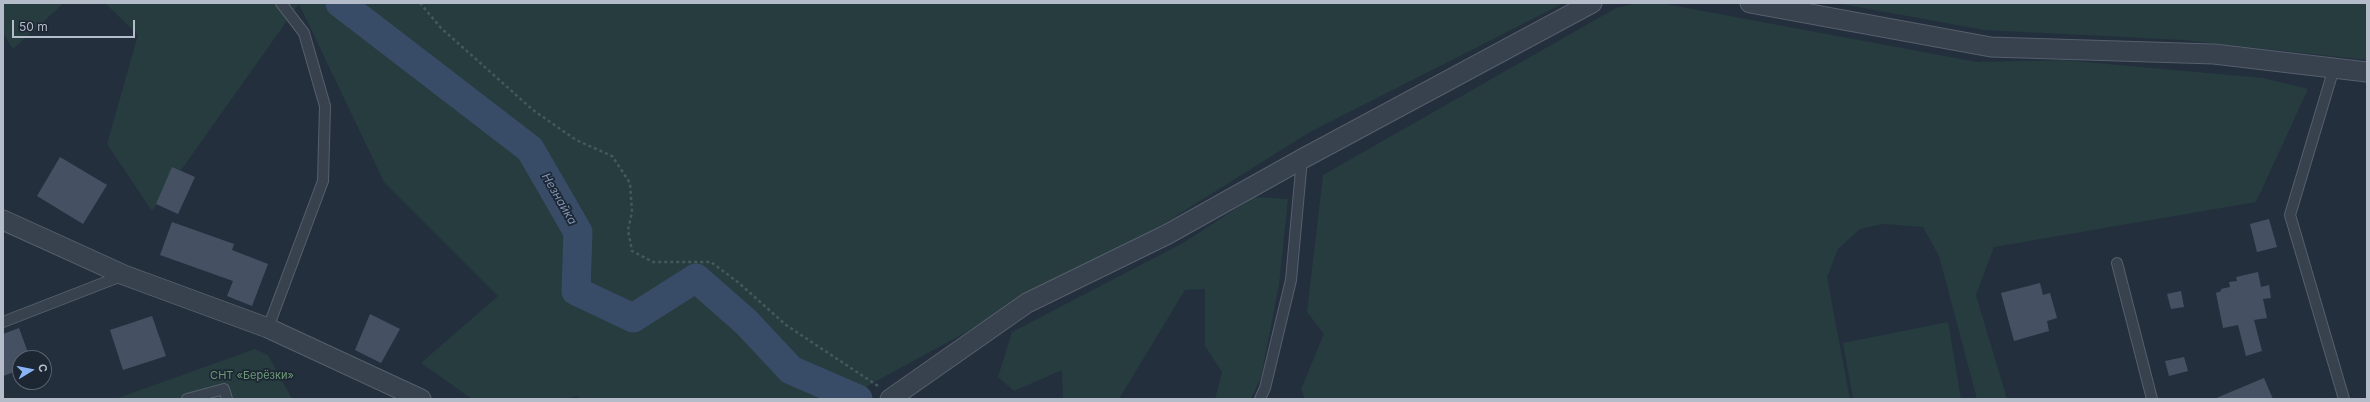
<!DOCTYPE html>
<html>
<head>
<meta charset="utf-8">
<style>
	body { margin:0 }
	#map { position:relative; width:2370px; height:402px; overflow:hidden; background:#242f3e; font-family:Inter,sans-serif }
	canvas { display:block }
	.frame { position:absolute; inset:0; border:4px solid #b4bcc9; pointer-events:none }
	.north { position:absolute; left:12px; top:350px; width:40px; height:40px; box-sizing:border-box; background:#1d2633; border:1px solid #59626f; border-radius:50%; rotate:80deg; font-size:11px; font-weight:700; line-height:16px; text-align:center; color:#b4bcc9 }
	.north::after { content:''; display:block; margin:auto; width:14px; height:18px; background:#8ab4f8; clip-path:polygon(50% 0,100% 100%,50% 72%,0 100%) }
	.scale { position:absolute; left:12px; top:20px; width:123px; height:18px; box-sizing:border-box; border:2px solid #b4bcc9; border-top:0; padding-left:5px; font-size:12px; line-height:14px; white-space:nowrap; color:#b4bcc9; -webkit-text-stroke:3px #1d2633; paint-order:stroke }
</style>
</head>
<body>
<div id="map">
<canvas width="2370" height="402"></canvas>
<div class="frame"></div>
<div class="north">С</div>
<div class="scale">50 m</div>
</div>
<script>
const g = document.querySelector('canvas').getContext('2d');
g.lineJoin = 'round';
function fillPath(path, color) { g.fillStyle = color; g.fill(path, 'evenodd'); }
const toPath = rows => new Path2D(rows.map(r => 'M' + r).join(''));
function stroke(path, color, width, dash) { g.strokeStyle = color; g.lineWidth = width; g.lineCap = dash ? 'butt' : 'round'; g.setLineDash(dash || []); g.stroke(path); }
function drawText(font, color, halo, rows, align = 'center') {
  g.font = font + ' Inter,sans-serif'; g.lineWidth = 3.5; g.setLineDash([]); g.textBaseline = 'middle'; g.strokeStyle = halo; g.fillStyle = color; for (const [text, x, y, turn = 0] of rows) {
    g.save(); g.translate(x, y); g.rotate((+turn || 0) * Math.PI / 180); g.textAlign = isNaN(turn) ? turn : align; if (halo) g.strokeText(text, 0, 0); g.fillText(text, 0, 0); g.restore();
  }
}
fillPath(toPath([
	[3,3,64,3,13,49,3,33],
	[105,3,1564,3,1310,132,1152,231,869,385,853,399,581,399,578,396,562,399,472,399,421,363,498,296,384,182,299,4,152,211,107,144,138,35],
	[1638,3,1660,3,1977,62,2063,60,2263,78,2308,89,2256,202,1994,247,1976,295,2007,399,1977,399,1939,256,1923,227,1883,224,1860,229,1838,249,1827,277,1850,399,1305,399,1301,389,1324,334,1307,312,1323,175,1616,8],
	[1836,3,2367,3,2367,60,2183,40,1984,30],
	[1254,197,1288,199,1279,285,1261,377,1251,399,1215,399,1222,372,1205,346,1205,289,1185,290,1119,399,1063,399,1062,370,1014,391,998,377,1012,332,1183,243],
	[1948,322,1961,399,1853,399,1843,343],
	[255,349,268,355,292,399,115,399]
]), '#263c3f');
stroke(toPath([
	[340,3,530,149,578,232,576,291,633,318,696,278,746,322,791,370,858,399]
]), '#394c67', 29);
fillPath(toPath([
	[60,157,107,185,83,224,37,196],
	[172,167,195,177,178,214,156,204],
	[2269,219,2277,247,2257,252,2250,224],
	[172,222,234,244,232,250,268,264,252,306,227,296,233,281,160,255],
	[2258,272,2261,287,2269,285,2271,298,2263,299,2267,318,2254,320,2262,351,2246,356,2238,325,2223,328,2216,293,2221,291,2221,289,2230,287,2229,282,2237,281,2236,277],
	[2040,283,2043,295,2050,293,2057,318,2047,321,2049,331,2014,341,2001,293],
	[2181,291,2184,307,2171,309,2167,294],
	[370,314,400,329,381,363,355,350],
	[152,316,166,356,123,370,110,330],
	[19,328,30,358,20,358,20,370,3,376,3,334],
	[2184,357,2188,371,2169,376,2165,361],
	[2264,378,2273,399,2214,399]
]), '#455162');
const service = toPath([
	[2334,68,2290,215,2344,399],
	[2117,263,2152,399],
	[3,322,124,275],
	[268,328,323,181,325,106,304,33,281,3],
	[187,399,224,389,227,399],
	[1260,399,1265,388,1291,280,1302,159]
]);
const minor = toPath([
	[1750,3,1991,47,2214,54,2367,72],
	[3,220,124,275,268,328,421,399],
	[890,399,1027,303,1166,235,1302,159,1592,3]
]);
stroke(service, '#565f6c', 12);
stroke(minor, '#565f6c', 21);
stroke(toPath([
	[420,3,441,28,533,110,576,140,612,156,630,183,632,212,628,230,632,251,653,262,711,262,739,283,786,325,878,386]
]), '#44595c', 2.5, [3, 3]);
stroke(service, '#38414e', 10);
stroke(minor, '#38414e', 19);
drawText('11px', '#6b9a76', '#1d2633', [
	["СНТ «Берёзки»",252,376]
]);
drawText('italic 12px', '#7c92b1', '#1d2633', [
	["Незнайка",559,199,60]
]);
</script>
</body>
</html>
